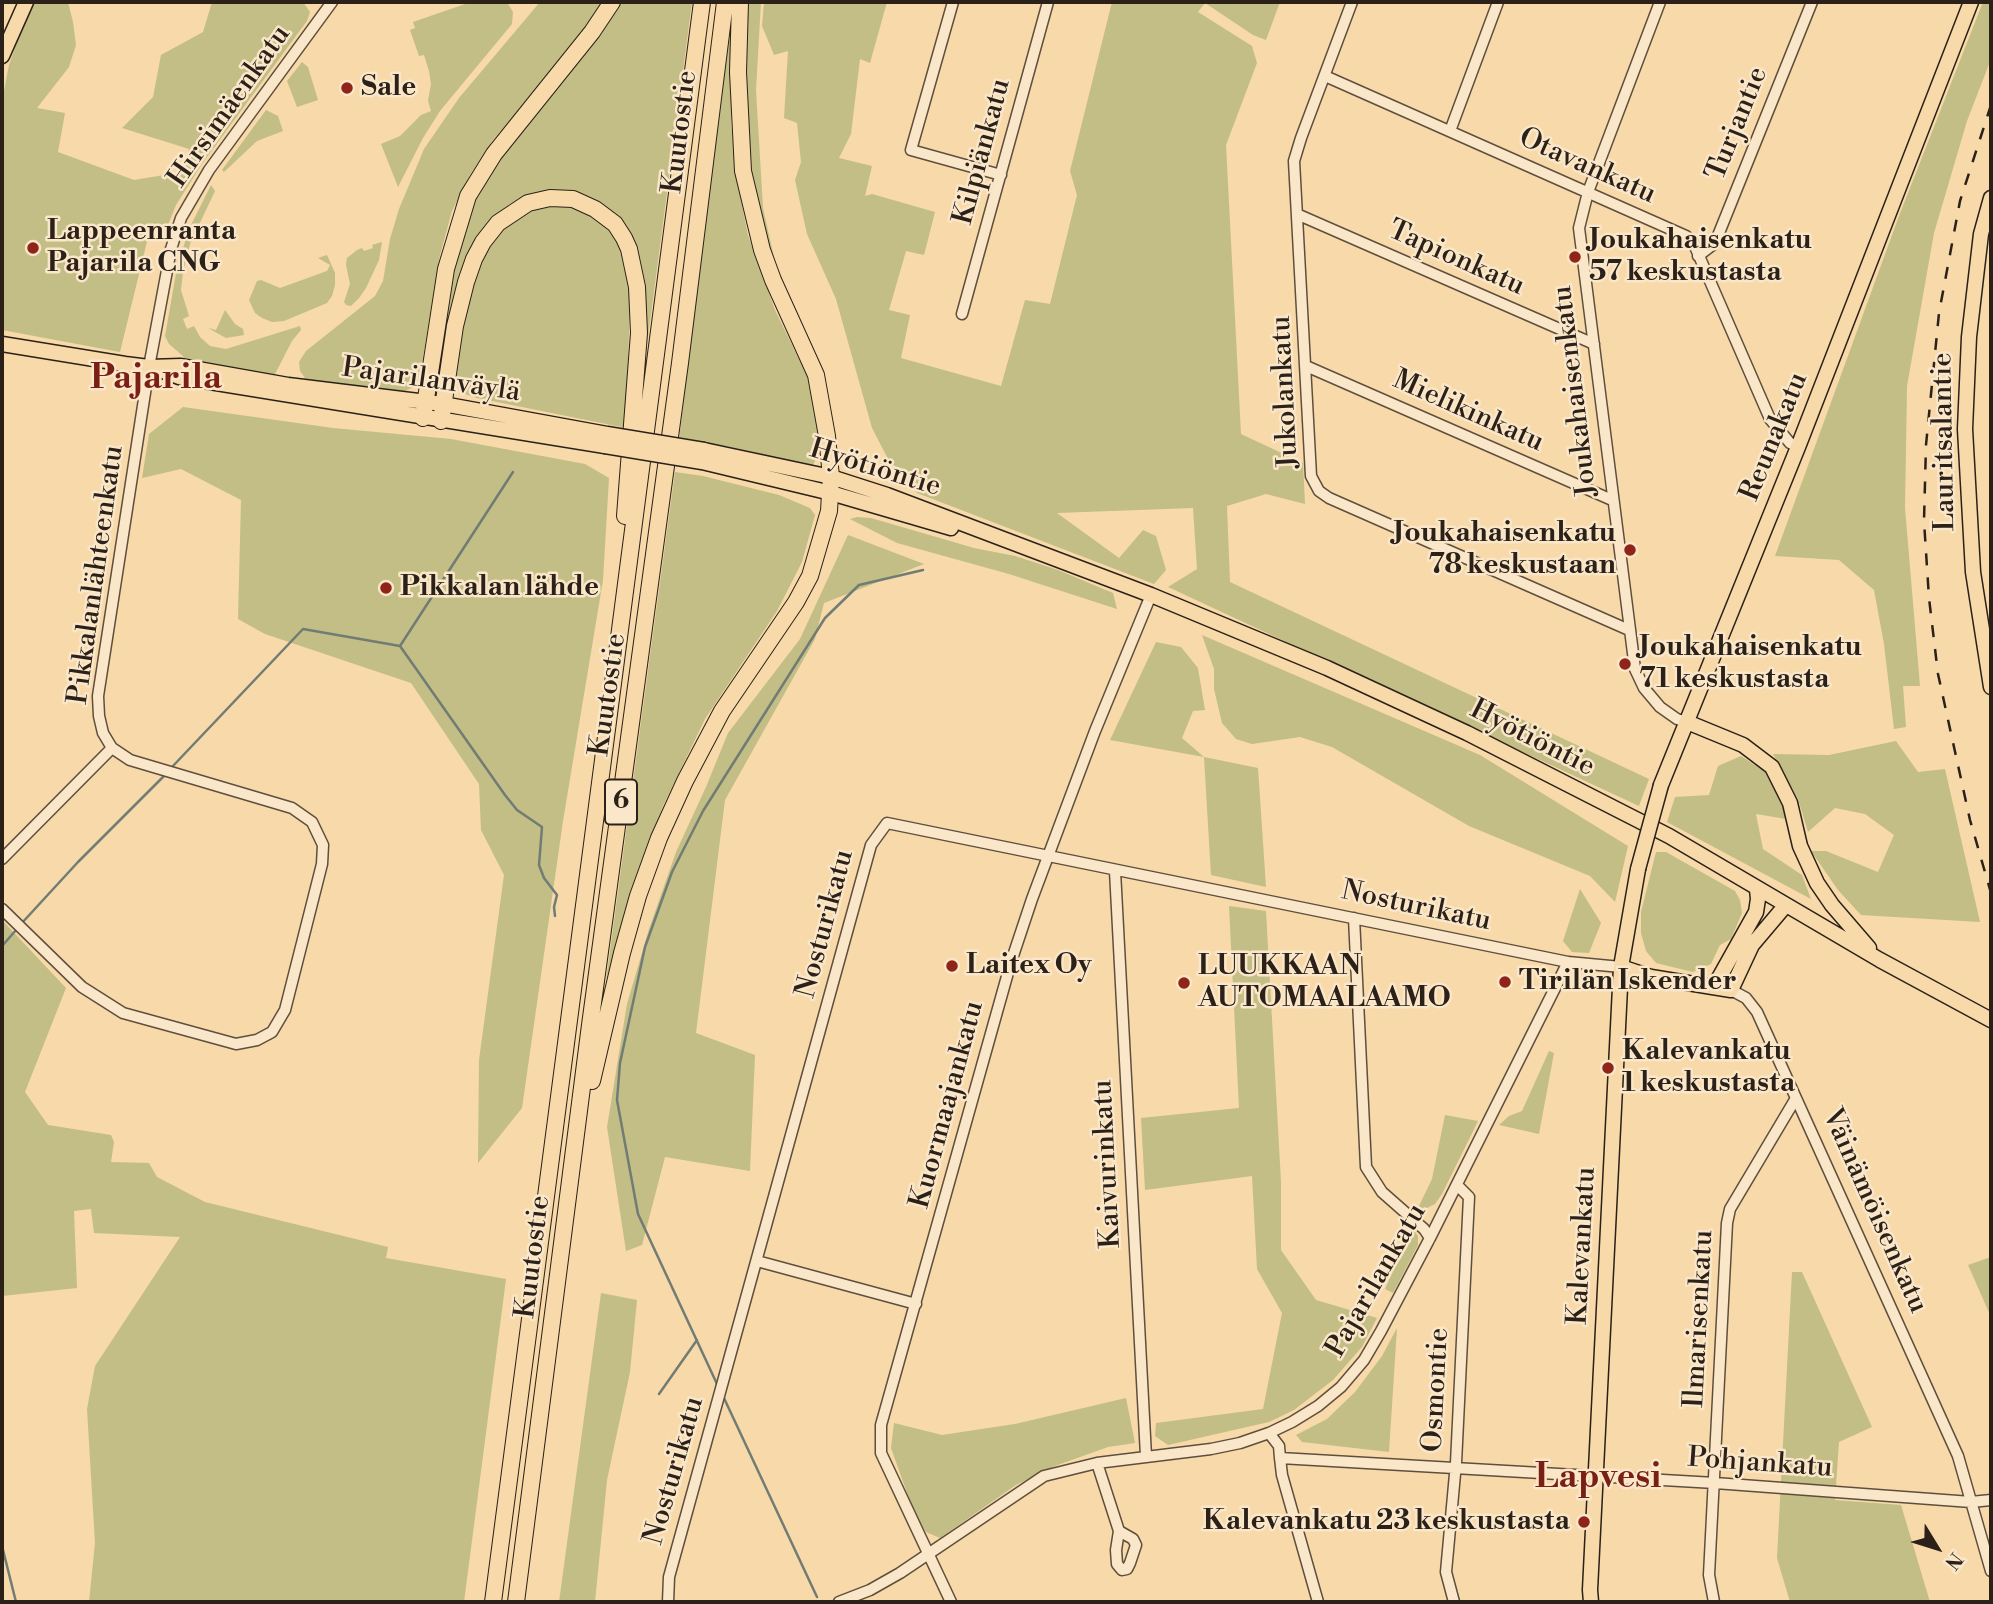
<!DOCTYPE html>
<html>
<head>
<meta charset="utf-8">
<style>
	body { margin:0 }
	#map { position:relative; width:1993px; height:1604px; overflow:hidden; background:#f7d9aa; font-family:"Libre Bodoni",serif }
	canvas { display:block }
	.frame { position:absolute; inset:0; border:4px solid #2b2119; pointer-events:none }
	.north { position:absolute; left:1902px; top:1513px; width:70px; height:70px; -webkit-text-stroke:5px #fae6c8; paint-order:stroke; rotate:128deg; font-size:19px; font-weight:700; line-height:28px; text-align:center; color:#2b2119 }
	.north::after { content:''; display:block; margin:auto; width:24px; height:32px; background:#2b2119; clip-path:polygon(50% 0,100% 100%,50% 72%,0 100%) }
</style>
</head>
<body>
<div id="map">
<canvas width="1993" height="1604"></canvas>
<div class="frame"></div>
<div class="north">N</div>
</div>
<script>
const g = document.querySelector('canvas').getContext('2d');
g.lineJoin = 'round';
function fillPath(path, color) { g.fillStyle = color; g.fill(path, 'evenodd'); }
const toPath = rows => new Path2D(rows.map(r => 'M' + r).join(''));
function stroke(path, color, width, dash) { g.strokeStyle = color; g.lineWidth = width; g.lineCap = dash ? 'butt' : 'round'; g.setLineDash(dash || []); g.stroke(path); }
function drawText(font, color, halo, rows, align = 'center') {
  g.font = font + ' "Libre Bodoni",serif'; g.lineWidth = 5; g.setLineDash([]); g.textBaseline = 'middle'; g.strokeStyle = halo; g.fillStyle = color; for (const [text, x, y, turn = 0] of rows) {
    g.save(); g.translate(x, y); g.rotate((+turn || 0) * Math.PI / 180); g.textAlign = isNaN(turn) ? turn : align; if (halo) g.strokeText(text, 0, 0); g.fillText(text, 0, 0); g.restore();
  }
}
fillPath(toPath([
	[35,2,68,2,73,22,76,45,69,67,37,108,65,113,58,152,134,180,182,172,189,149,122,128,153,97,161,55,203,32,212,2,303,2,310,12,307,21,202,164,176,205,166,230,151,225,120,352,2,330,2,101,9,65,25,20],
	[471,2,507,2,513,12,512,24,440,111,423,138,398,187,381,144,400,136,421,115,431,111,428,101,431,84,429,71,424,55,419,56,410,30,415,28,413,22],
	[540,2,604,2,592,21,548,76,492,141,470,175,452,211,440,255,420,376,416,386,405,391,390,393,307,381,300,371,299,362,306,351,375,296,383,281,390,239,399,209,424,149,459,98],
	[621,2,692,2,642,383,644,302,641,267,630,233,616,216,533,194,510,204,492,219,434,394,456,250,478,190,509,143,582,57],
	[746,2,761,2,756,90,763,208,778,275,760,220,749,160,745,90],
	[764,2,887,2,870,63,860,59,851,134,839,158,872,166,865,196,872,194,935,212,924,255,906,251,889,310,910,315,901,358,1001,386,1025,300,1050,304,1077,195,1070,171,1112,2,1280,2,1266,40,1253,35,1205,3,1198,12,1252,46,1257,63,1226,145,1241,434,1303,463,1305,504,1266,494,1227,506,1230,582,1649,779,1639,806,1168,587,1197,569,1193,508,1057,513,1119,558,1143,530,1156,536,1166,570,1154,584,917,493,887,457,872,428,836,299,807,234,795,180,801,162,797,123,784,118,788,51,774,55,762,26],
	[1983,2,1991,2,1991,59,1967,121,1934,233,1907,386,1905,508,1920,686,1903,686,1906,727,1894,729,1884,644,1874,590,1839,560,1775,556,1899,216],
	[733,16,731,123,738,185,748,235,775,310,812,386,821,444,818,456,811,468,793,461,730,447,679,440,718,112],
	[302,62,308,67,318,100,297,107,287,81],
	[266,110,278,116,283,131,257,141,224,172,222,170],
	[211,185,215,191,190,244,183,272,181,290,189,316,183,319,187,329,194,326,200,337,210,346,226,349,300,326,301,330,292,341,274,376,185,362,183,356,169,344,165,336,177,268,189,229],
	[555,204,578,208,598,219,614,234,627,264,630,301,626,428,477,398,462,393,457,384,456,360,474,272,494,237,511,220,537,206],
	[382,242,379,260,366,288,359,298,351,306,346,305,344,302,350,284,346,265,347,258,357,250,362,248,364,251,373,248,372,245],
	[327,255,335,273,335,285,332,296,327,303,284,321,272,322,262,318,255,313,249,300,257,281,261,280,280,288,327,271,330,265,318,258],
	[225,310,235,324,243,329,244,335,226,338,208,328,216,330],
	[183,407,333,428,451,439,585,464,609,478,603,580,563,821,522,1108,478,1163,479,1060,504,875,481,830,479,784,411,683,265,634,238,619,241,500,181,469,142,478,149,434],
	[675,472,703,476,779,495,810,508,815,515,802,562,777,611,705,719,663,806,637,875,606,980],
	[857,517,871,518,974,548,1015,556,1058,570,1113,593,1117,609,1009,574,897,543,850,519],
	[848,535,924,564,824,603,815,639,725,800,696,1033,755,1055,750,1171,665,1157,642,1245,626,1251,607,1127,627,1004,649,929,676,852,706,787,728,733,800,639],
	[1202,635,1480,755,1628,846,1615,902,1590,876,1469,826,1332,747,1300,737,1252,744,1236,739,1222,723,1214,689,1214,669],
	[1156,642,1181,647,1198,668,1205,710,1193,711,1182,738,1204,757,1258,768,1266,887,1211,875,1204,757,1110,740],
	[1896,741,1918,772,1945,769,1980,922,1861,915,1838,890,1811,851,1826,851,1878,872,1894,835,1865,814,1835,808,1808,832,1798,799,1773,754,1829,755],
	[1741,756,1766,772,1779,790,1786,819,1756,814,1763,849,1802,875,1811,899,1667,822,1675,797,1709,795,1718,766],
	[1656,852,1666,852,1735,891,1740,900,1742,913,1731,939,1720,945,1711,964,1693,972,1656,963,1646,951,1641,933,1641,912],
	[1580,889,1601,923,1589,953,1572,952,1563,941],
	[1229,906,1266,911,1281,1182,1281,1250,1316,1300,1377,1318,1362,1347,1333,1380,1294,1410,1269,1422,1168,1445,1155,1436,1156,1423,1263,1409,1282,1313,1257,1269,1252,1176,1145,1190,1141,1118,1239,1108],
	[2,920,66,988,25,1092,48,1125,111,1135,114,1142,111,1162,149,1163,157,1177,205,1202,388,1247,386,1258,506,1279,464,1602,89,1602,95,1543,87,1409,95,1366,180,1237,94,1233,91,1209,74,1211,77,1288,2,1296],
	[1549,1051,1554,1053,1539,1134,1499,1125,1509,1116,1522,1111],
	[1445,1115,1478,1121,1442,1194,1435,1204,1423,1210,1419,1206,1432,1179],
	[1412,1228,1418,1236,1418,1245,1393,1293,1385,1289],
	[1991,1257,1991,1317,1968,1265],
	[1792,1272,1802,1272,1872,1427,1839,1442,1835,1500,1901,1505,1930,1602,1790,1602,1777,1558],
	[601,1293,637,1300,630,1372,607,1480,595,1602,559,1602],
	[1397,1328,1389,1452,1302,1442,1296,1435,1327,1419,1355,1392,1382,1356],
	[1126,1398,1135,1443,1108,1447,1055,1466,1016,1485,940,1538,926,1532,915,1515,891,1448,894,1423,942,1435,1015,1424]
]), '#c2be85');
stroke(toPath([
	[400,646,513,472],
	[172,767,303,629,400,646,505,795,517,810,542,827,539,865,544,878,557,895,554,907,555,916],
	[21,924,78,862,165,775],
	[2,946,17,929],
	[717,1384,638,1214,617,1100,620,1063,645,947,672,872,703,811,825,618,859,585,923,570],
	[659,1394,697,1340],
	[723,1396,817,1597],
	[2,1546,16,1602]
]), '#717c74', 2.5);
const minor = toPath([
	[953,2,911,150,1001,175],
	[1352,2,1301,138,1294,161,1311,476,1319,491,1329,498,1629,630],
	[1660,2,1588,192,1579,228,1635,669,1644,688,1660,707,1677,719,1687,722],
	[1325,76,1686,236,1693,242,1770,419,1790,443,1798,447],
	[1450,131,1498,2],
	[1299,215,1594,344],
	[1698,256,1715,243,1812,2],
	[962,314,1048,2],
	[1306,366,1612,500],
	[2,859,112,748],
	[1115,871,1146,1456],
	[2,909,82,987,123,1013,236,1044,257,1040,272,1032,285,1010,322,864,323,845,312,822,292,808,130,760,112,748,103,733,99,716,98,696,149,367,171,249,181,218,209,170,332,2],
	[1354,918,1366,1167,1382,1192,1424,1229,1430,1238],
	[1731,990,1746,998,1757,1012,1958,1456,1991,1571],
	[757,1261,916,1304],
	[1269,1433,1279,1446,1280,1458,1715,1483,1971,1502,1991,1500],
	[1280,1458,1282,1475,1318,1602],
	[1097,1463,1119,1531,1116,1550,1117,1564,1122,1570,1127,1569,1130,1563,1136,1545,1133,1539,1119,1531],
	[668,1602,669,1577,871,845,887,823,1568,962,1621,967],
	[839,1602,870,1590,900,1573,1044,1476,1097,1463,1211,1449,1240,1443,1269,1433,1292,1422,1318,1406,1341,1387,1364,1360,1381,1331,1430,1238,1568,962],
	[951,1602,881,1453,881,1425,1011,962,1032,899,1095,731,1151,595],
	[1454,1602,1446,1572,1456,1463,1469,1197,1457,1185],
	[1714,1602,1709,1575,1727,1223,1730,1209,1796,1098]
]);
const major = toPath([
	[2,56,26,2],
	[1991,198,1981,234,1969,337,1965,429,1973,572,1991,687],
	[2,344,125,364,149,367,181,366,288,385,443,404,607,434],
	[157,369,179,377,605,446],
	[704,450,831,477,887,495,1151,595,1327,668,1467,733,1669,836,1880,960,1991,1020],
	[702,462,831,493,951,528],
	[1687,722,1743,745,1772,767,1790,803,1800,846,1817,883,1832,905,1869,948],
	[1661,785,1798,447,1971,2],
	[1621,967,1651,977,1731,990,1752,945,1785,906],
	[1714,987,1756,912,1758,899,1757,889],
	[1591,1602,1590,1590,1621,967,1638,869]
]);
const highway = toPath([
	[423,418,446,269,468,196,494,154,592,32,612,2],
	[441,421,455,326,466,282,474,259,483,242,498,223,528,203,550,198,573,199,595,209,615,224,624,238,629,249,637,287,639,333,625,516],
	[592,1081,622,953,638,896,659,838,685,781,722,711,796,602,810,576,829,511,831,477,827,436,816,375,773,280,762,250,743,171,738,72,740,2],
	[493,1602,702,2],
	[516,1602,590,1025,680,363,725,2]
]);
stroke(minor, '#5e4f3d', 13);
stroke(major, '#2b2119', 17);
stroke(highway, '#2b2119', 18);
stroke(minor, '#fae6c8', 10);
stroke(major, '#f7d9aa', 14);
stroke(highway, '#f7d9aa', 16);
stroke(toPath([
	[1991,105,1960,201,1939,313,1926,445,1924,521,1929,598,1938,674,1970,820,1991,893]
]), '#2b2119', 2.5, [12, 12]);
const majorBridge = toPath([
	[607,434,704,450],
	[605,446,702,462],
	[1638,869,1661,785]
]);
stroke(majorBridge, '#2b2119', 17, []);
stroke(majorBridge, '#f7d9aa', 14);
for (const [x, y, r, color] of [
	[347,88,7,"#8f2418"],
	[33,248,7,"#8f2418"],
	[1575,257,7,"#8f2418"],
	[1630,550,7,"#8f2418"],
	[386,588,7,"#8f2418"],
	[1625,664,7,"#8f2418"],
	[952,966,7,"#8f2418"],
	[1505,982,7,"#8f2418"],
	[1184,983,7,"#8f2418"],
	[1608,1068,7,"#8f2418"],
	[1584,1522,7,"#8f2418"]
]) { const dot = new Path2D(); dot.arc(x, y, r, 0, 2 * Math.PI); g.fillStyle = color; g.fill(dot); stroke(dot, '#fae6c8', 2.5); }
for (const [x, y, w] of [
	[621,802,32]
]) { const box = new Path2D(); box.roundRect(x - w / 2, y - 22.5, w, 45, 5); g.fillStyle = '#fae6c8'; g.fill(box); stroke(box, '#2b2119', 2); }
drawText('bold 26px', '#2b2119', null, [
	["6",621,802]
]);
drawText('bold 28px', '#2b2119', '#fae6c8', [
	["Sale",361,88],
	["Lappeenranta",47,232],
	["Pajarila CNG",47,264],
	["Joukahaisenkatu",1589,241],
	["57 keskustasta",1589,273],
	["Joukahaisenkatu",1616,534,"right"],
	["78 keskustaan",1616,566,"right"],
	["Pikkalan lähde",400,588],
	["Joukahaisenkatu",1639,648],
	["71 keskustasta",1639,680],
	["Laitex Oy",966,966],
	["LUUKKAAN",1198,967],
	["AUTOMAALAAMO",1198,999],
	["Tirilän Iskender",1519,982],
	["Kalevankatu",1622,1052],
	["1 keskustasta",1622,1084],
	["Kalevankatu 23 keskustasta",1570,1522,"right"]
], 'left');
drawText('28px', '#2b2119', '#fae6c8', [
	["Hirsimäenkatu",230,107,-55],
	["Turjantie",1738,124,-68],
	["Kuutostie",681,132,-83],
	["Kilpiänkatu",983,152,-75],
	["Otavankatu",1587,167,24],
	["Tapionkatu",1456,259,24],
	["Pajarilanväylä",431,381,8],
	["Joukahaisenkatu",1576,391,-97],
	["Jukolankatu",1286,392,-93],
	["Mielikinkatu",1468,412,24],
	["Reunakatu",1775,437,-68],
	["Lauritsalantie",1945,442,-91],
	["Hyötiöntie",875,469,17],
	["Pikkalanlähteenkatu",97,575,-82],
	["Kuutostie",609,695,-82],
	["Hyötiöntie",1532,739,27],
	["Nosturikatu",1416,907,12],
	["Nosturikatu",826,924,-75],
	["Kuormaajankatu",948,1105,-75],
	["Kaivurinkatu",1108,1164,-93],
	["Väinämöisenkatu",1874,1211,66],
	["Kalevankatu",1583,1246,-87],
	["Kuutostie",534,1257,-83],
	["Pajarilankatu",1377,1281,-60],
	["Ilmarisenkatu",1700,1319,-87],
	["Osmontie",1437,1390,-87],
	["Pohjankatu",1760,1464,4],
	["Nosturikatu",675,1471,-74]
]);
drawText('bold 35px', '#7a1f14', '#fae6c8', [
	["Pajarila",156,380],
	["Lapvesi",1598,1479]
]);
</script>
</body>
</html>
